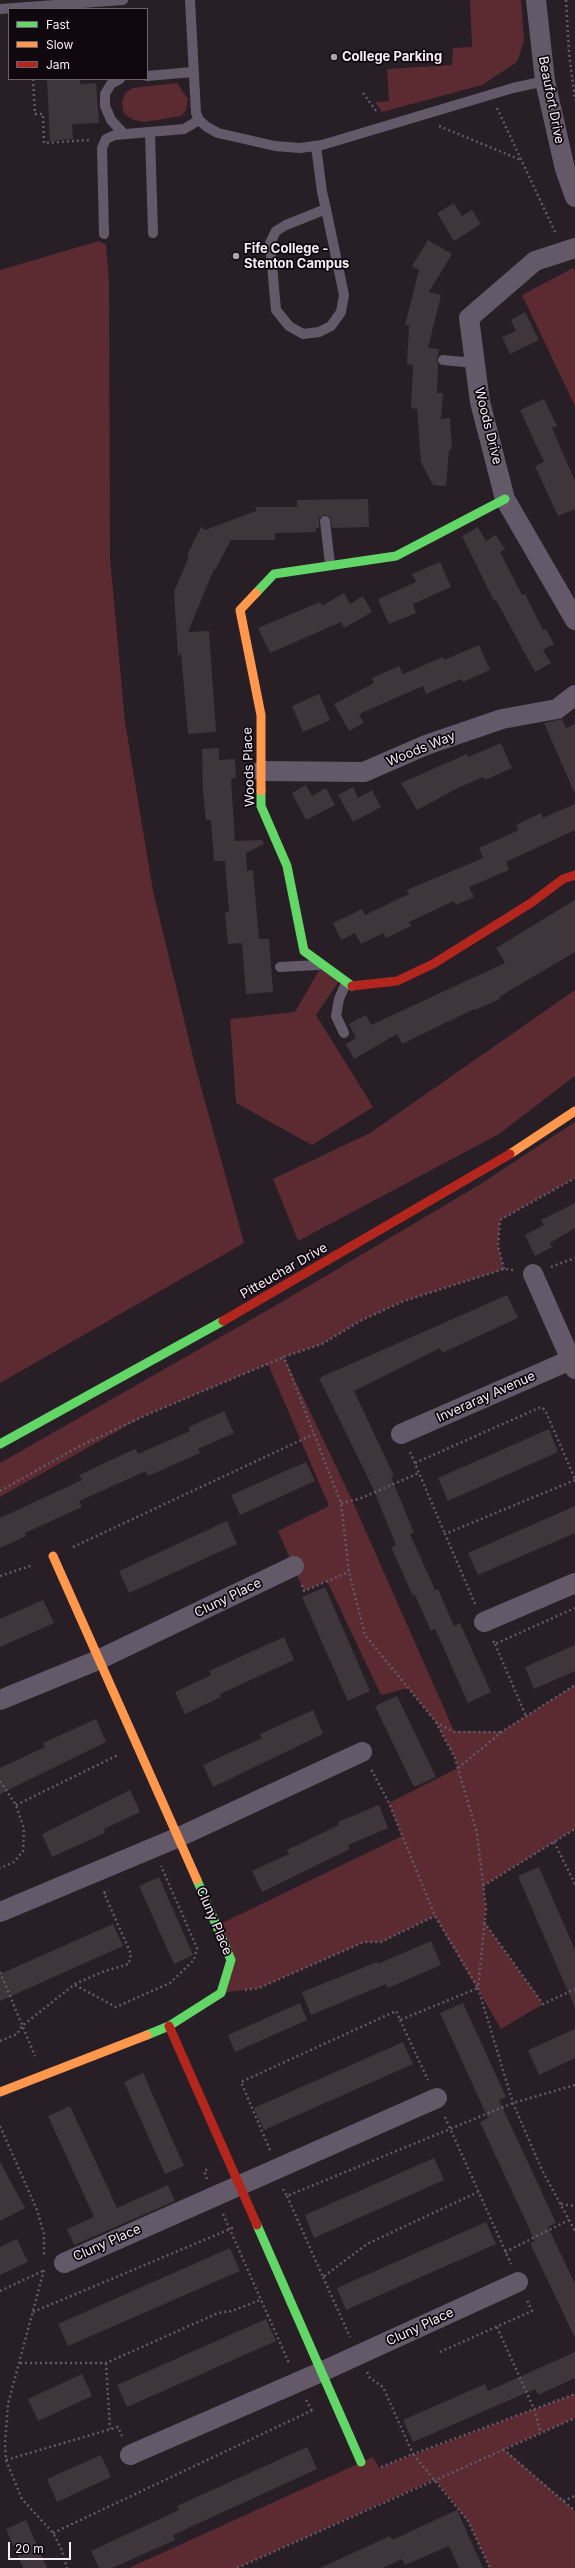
<!DOCTYPE html>
<html>
<head>
<meta charset="utf-8">
<style>
	body { margin:0 }
	#map { position:relative; width:575px; height:2568px; overflow:hidden; background:#281e26; font-family:Inter,sans-serif }
	canvas { display:block }
	.legend { position:absolute; left:8px; top:8px; width:140px; height:72px; box-sizing:border-box; background:#0f080e; border:1px solid #6c636a; margin:0; padding:5px 7px; list-style:none; font-size:12px; color:#f7ecf5 }
	.legend li { display:flex; align-items:center; gap:8px; height:20px }
	.legend b { width:20px; border:1px solid #6c636a }
	.scale { position:absolute; left:8px; top:2542px; width:63px; height:18px; box-sizing:border-box; border:2px solid #f7ecf5; border-top:0; padding-left:5px; font-size:12px; line-height:14px; white-space:nowrap; color:#f7ecf5; -webkit-text-stroke:3px #0f080e; paint-order:stroke }
</style>
</head>
<body>
<div id="map">
<canvas width="575" height="2568"></canvas>
<ul class="legend">
<li><b style="height:5px;background:#63d668"></b>Fast</li>
<li><b style="height:5px;background:#ff974d"></b>Slow</li>
<li><b style="height:5px;background:#b3261e"></b>Jam</li>
</ul>
<div class="scale">20 m</div>
</div>
<script>
const g = document.querySelector('canvas').getContext('2d');
g.lineJoin = 'round';
function fillPath(path, color) { g.fillStyle = color; g.fill(path, 'evenodd'); }
const toPath = rows => new Path2D(rows.map(r => 'M' + r).join(''));
function stroke(path, color, width, dash) { g.strokeStyle = color; g.lineWidth = width; g.lineCap = dash ? 'butt' : 'round'; g.setLineDash(dash || []); g.stroke(path); }
function drawText(font, color, halo, rows, align = 'center') {
  g.font = font + ' Inter,sans-serif'; g.lineWidth = 3.5; g.setLineDash([]); g.textBaseline = 'middle'; g.strokeStyle = halo; g.fillStyle = color; for (const [text, x, y, turn = 0] of rows) {
    g.save(); g.translate(x, y); g.rotate((+turn || 0) * Math.PI / 180); g.textAlign = isNaN(turn) ? turn : align; if (halo) g.strokeText(text, 0, 0); g.fillText(text, 0, 0); g.restore();
  }
}
fillPath(toPath([
	[470,0,521,0,524,41,517,62,482,85,382,112,375,102,389,101,387,69,452,65,453,48,472,47],
	[177,83,188,99,186,110,181,116,144,122,134,120,124,114,122,103,125,93,133,88],
	[99,241,106,245,109,281,110,558,125,722,153,891,195,1065,244,1243,0,1383,0,270],
	[573,268,575,271,575,406,522,295],
	[322,965,341,978,316,1015,373,1107,312,1145,236,1103,230,1019,295,1012],
	[575,990,575,1076,499,1134,298,1241,273,1179,370,1133],
	[575,1122,575,1178,500,1220,498,1246,504,1269,404,1301,362,1320,322,1344,284,1357,352,1500,454,1731,501,1732,575,1685,575,1829,483,1886,486,1909,484,1922,543,2004,501,2029,435,1916,381,1942,364,1942,259,1988,221,1993,231,1959,216,1926,402,1836,389,1803,458,1768,455,1758,436,1722,408,1688,381,1695,327,1581,304,1591,278,1531,329,1506,268,1364,144,1416,0,1497,0,1463,280,1303,479,1185],
	[575,2394,575,2418,504,2449,575,2511,575,2568,490,2568,468,2521,435,2479,237,2568,129,2568,373,2457,379,2468]
]), '#5b2b31');
fillPath(toPath([
	[47,79,80,79,80,84,96,83,99,123,72,124,73,139,50,141],
	[454,203,462,216,472,210,481,224,454,241,437,213],
	[428,240,452,254,429,292,441,295,428,348,439,349,437,360,438,364,437,393,443,393,441,419,450,418,452,449,449,450,446,486,433,485,421,462,417,409,411,408,413,365,407,364,409,325,405,325,419,270,412,266],
	[525,312,539,340,510,354,502,337,516,331,511,320],
	[544,399,557,426,552,428,575,481,575,509,558,516,535,466,544,462,520,410],
	[368,499,369,527,332,528,330,517,325,515,319,518,319,528,316,528,316,532,275,533,275,540,231,540,215,570,214,569,188,632,209,631,216,732,188,734,181,652,178,657,174,592,189,556,187,555,201,527,205,530,256,511,256,507,297,507,297,500],
	[478,527,486,541,496,535,505,549,500,552,522,595,525,594,543,630,546,629,554,644,543,650,551,663,535,672,496,600,494,601,462,536],
	[440,562,451,587,413,604,416,613,389,624,378,599,416,582,412,574],
	[344,593,350,604,363,596,372,612,344,628,341,622,270,653,258,628,320,602,322,606],
	[479,645,490,670,463,682,461,679,426,694,423,686,359,714,364,723,349,731,334,704,374,683,372,678,399,666,403,674,443,657,444,660],
	[319,694,330,720,303,732,292,706],
	[562,719,566,728,575,724,575,794,544,723],
	[501,743,512,768,485,780,483,777,458,788,417,810,401,783,467,754,468,757],
	[219,748,219,760,235,759,236,778,231,779,235,841,262,840,264,844,246,853,247,871,253,870,259,939,269,939,273,992,246,994,242,943,228,944,225,912,229,912,225,861,214,861,211,820,206,820,203,791,202,749],
	[306,785,312,796,326,788,335,805,306,820,292,793],
	[353,787,358,798,372,790,381,807,353,822,338,795],
	[575,804,575,830,506,862,509,870,469,887,474,897,456,905,454,901,409,922,411,926,386,938,383,933,361,944,355,933,341,940,333,923,362,909,365,915,409,894,407,890,483,858,479,848,519,830,516,825,541,813,543,818],
	[575,900,575,952,499,997,500,999,475,1010,474,1009,402,1044,397,1034,354,1059,346,1044,356,1038,349,1024,366,1015,371,1025,505,963,496,948],
	[575,1203,575,1228,550,1243,552,1247,535,1256,525,1235,544,1225,541,1220],
	[507,1295,518,1318,442,1353,440,1348,354,1391,394,1476,391,1477,414,1533,410,1534,435,1590,438,1589,454,1626,460,1623,491,1692,468,1703,435,1629,431,1631,415,1595,413,1596,391,1547,396,1545,372,1486,319,1378],
	[224,1411,234,1433,198,1449,200,1453,148,1476,146,1471,79,1501,82,1507,25,1533,26,1536,0,1548,0,1518,82,1480,79,1475,135,1449,138,1454,190,1431,189,1427],
	[549,1429,558,1452,448,1501,438,1478],
	[306,1462,315,1481,240,1515,231,1495],
	[575,1506,575,1533,478,1575,468,1553],
	[227,1521,237,1544,129,1593,119,1571],
	[325,1587,370,1691,348,1701,302,1597],
	[43,1600,54,1623,0,1647,0,1619],
	[284,1637,294,1660,220,1694,221,1697,185,1714,175,1692,211,1675,209,1671],
	[575,1645,575,1671,534,1689,525,1667],
	[397,1696,436,1777,414,1787,375,1706],
	[313,1710,323,1734,213,1787,203,1765,262,1738,260,1734],
	[96,1719,106,1742,0,1794,0,1768,45,1747,43,1743],
	[130,1790,140,1812,104,1829,105,1833,52,1857,42,1834],
	[379,1805,388,1828,348,1845,350,1849,262,1892,252,1871,289,1854,287,1850,339,1825,338,1822],
	[539,1867,575,1950,575,2008,518,1876],
	[159,1877,193,1955,174,1964,139,1886],
	[113,1924,123,1946,0,2001,0,1974],
	[431,1941,441,1965,388,1988,386,1984,311,2015,302,1992,377,1962,378,1964],
	[300,2003,307,2020,235,2052,228,2035],
	[463,2003,506,2097,499,2100,556,2223,548,2227,575,2284,575,2338,530,2243,535,2241,480,2122,488,2118,440,2013],
	[575,2029,575,2058,539,2075,528,2050],
	[403,2042,413,2064,264,2130,254,2108],
	[143,2073,184,2166,165,2174,124,2082],
	[70,2106,117,2208,168,2185,175,2201,74,2245,67,2229,94,2217,48,2116],
	[434,2158,444,2180,314,2238,305,2215],
	[0,2162,25,2208,0,2221],
	[486,2222,496,2244,346,2310,337,2288],
	[17,2239,28,2262,0,2275,0,2247],
	[230,2248,240,2271,68,2346,58,2324],
	[266,2319,276,2341,127,2407,117,2385],
	[575,2352,575,2378,538,2395,535,2389,413,2442,403,2420,485,2384,488,2391],
	[82,2374,92,2396,38,2421,28,2399],
	[307,2447,317,2469,173,2535,175,2540,112,2568,99,2568,91,2551,179,2510,177,2506],
	[101,2455,111,2477,57,2502,47,2479],
	[457,2510,483,2568,459,2568,449,2546,405,2565,402,2559,383,2568,320,2568,390,2536,392,2540],
	[26,2520,47,2568,23,2568,6,2529]
]), '#3f363c');
stroke(toPath([
	[566,0,569,53,575,100],
	[33,79,35,114,43,114,44,143,89,140],
	[363,93,377,112],
	[497,108,556,234],
	[439,126,521,160],
	[551,1267,575,1258],
	[504,1269,498,1246,500,1220,575,1178],
	[513,1270,504,1269,404,1301,362,1320,322,1344,284,1357,341,1503,349,1572,365,1635,436,1722,455,1758,477,1833,486,1909,478,1988,513,2103,542,2170,575,2231],
	[410,1452,445,1534],
	[415,1463,541,1407,545,1410,575,1479],
	[0,1491,78,1447,144,1416,284,1357],
	[341,1503,359,1499,419,1473],
	[73,1547,314,1434],
	[0,1576,33,1565],
	[302,1585,304,1591,349,1572],
	[475,1604,445,1534,575,1480],
	[493,1641,495,1644,575,1608],
	[495,1644,526,1716],
	[436,1722,454,1732,501,1732],
	[458,1768,503,1731,575,1685],
	[0,1781,16,1805,24,1829,23,1851,14,1862,0,1868],
	[16,1805,118,1755],
	[554,1842,575,1884],
	[483,1886,575,1829],
	[484,1922,543,2004,575,1989],
	[0,1972,35,2056],
	[75,1985,116,2007,170,1983,194,1960,197,1948,161,1866],
	[245,1990,259,1988,364,1942,381,1942,435,1916],
	[400,2020,428,2080],
	[0,2041,17,2034,22,2026,75,1984,105,1971,129,1964,131,1954,104,1893,109,1891],
	[445,2117,511,2264],
	[0,2126,37,2210,44,2234,44,2257],
	[270,2150,241,2082,396,2011,400,2020,478,1988,435,1916,389,1803,371,1769],
	[207,2179,204,2171,210,2168],
	[283,2189,287,2196,513,2103,575,2085],
	[287,2196,323,2277,367,2244,478,2192],
	[561,2204,575,2206],
	[223,2214,289,2363],
	[505,2252,569,2220],
	[44,2270,8,2404,5,2444,6,2460,22,2499,53,2533,61,2548,67,2568],
	[323,2277,350,2337],
	[0,2291,45,2270],
	[33,2312,235,2227],
	[497,2327,534,2409,541,2433],
	[440,2352,532,2311,527,2300],
	[20,2363,106,2363,218,2313,232,2311,260,2300],
	[106,2363,110,2429],
	[367,2372,370,2378,383,2387,413,2454,575,2394],
	[306,2400,312,2411],
	[503,2449,575,2511],
	[6,2460,118,2427,122,2436],
	[381,2467,413,2454,468,2521,490,2568],
	[563,2501,575,2496],
	[53,2533,315,2409],
	[237,2568,575,2418]
]), '#625a65', 2.5, [2, 3]);
stroke(toPath([
	[190,0,196,113,199,120,207,127,218,133,275,146,300,148,322,145,513,88,545,81],
	[0,9,123,0],
	[147,76,193,72],
	[120,79,111,84,105,94,105,106,111,120,124,134],
	[150,133,153,233],
	[316,146,322,192,326,209,344,295,341,312,331,326,319,332,303,334,289,326,276,310,270,243,276,231,286,225,326,209],
	[104,234,102,148,106,139,115,135,184,129,199,120],
	[443,360,475,363],
	[325,521,330,564],
	[280,967,318,965],
	[344,1033,336,1016,339,999,346,983]
]), '#635969', 10);
stroke(toPath([
	[536,0,545,81,565,169,575,197],
	[575,248,535,261,469,318,480,402,505,499,575,620],
	[261,771,364,772,426,745,502,719,557,709,575,695],
	[533,1274,575,1369],
	[401,1434,575,1358],
	[484,1622,575,1583],
	[0,1700,98,1660,294,1566],
	[0,1912,179,1837,362,1752],
	[64,2263,437,2098],
	[130,2455,321,2372,518,2282]
]), '#635969', 20);
stroke(toPath([
	[256,593,274,574,396,556,505,499],
	[261,791,261,806,287,866,304,951,352,986],
	[0,1444,223,1321],
	[147,2035,169,2026,221,1993,231,1960,197,1880],
	[257,2225,361,2462]
]), '#63d668', 9);
stroke(toPath([
	[256,593,240,610,261,715,261,791],
	[510,1154,575,1111],
	[53,1556,197,1880],
	[0,2092,147,2035]
]), '#ff974d', 9);
stroke(toPath([
	[352,986,397,981,433,964,531,903,563,879,575,875],
	[223,1321,510,1154],
	[169,2026,257,2225]
]), '#b3261e', 9);
for (const [x, y, r, color] of [
	[334,57,4,"#afa4ad"],
	[236,256,4,"#afa4ad"]
]) { const dot = new Path2D(); dot.arc(x, y, r, 0, 2 * Math.PI); g.fillStyle = color; g.fill(dot); stroke(dot, '#0f080e', 1.5); }
drawText('bold 13px', '#f7ecf5', '#0f080e', [
	["College Parking",342,57],
	["Fife College -",244,249],
	["Stenton Campus",244,264]
], 'left');
drawText('13px', '#f7ecf5', '#0f080e', [
	["Beaufort Drive",551,100,79],
	["Woods Drive",488,426,76],
	["Woods Way",421,749,-22],
	["Woods Place",249,767,-92],
	["Pitteuchar Drive",284,1271,-30],
	["Inveraray Avenue",486,1397,-24],
	["Cluny Place",228,1598,-26],
	["Cluny Place",214,1921,67],
	["Cluny Place",107,2243,-24],
	["Cluny Place",420,2327,-25]
]);
</script>
</body>
</html>
